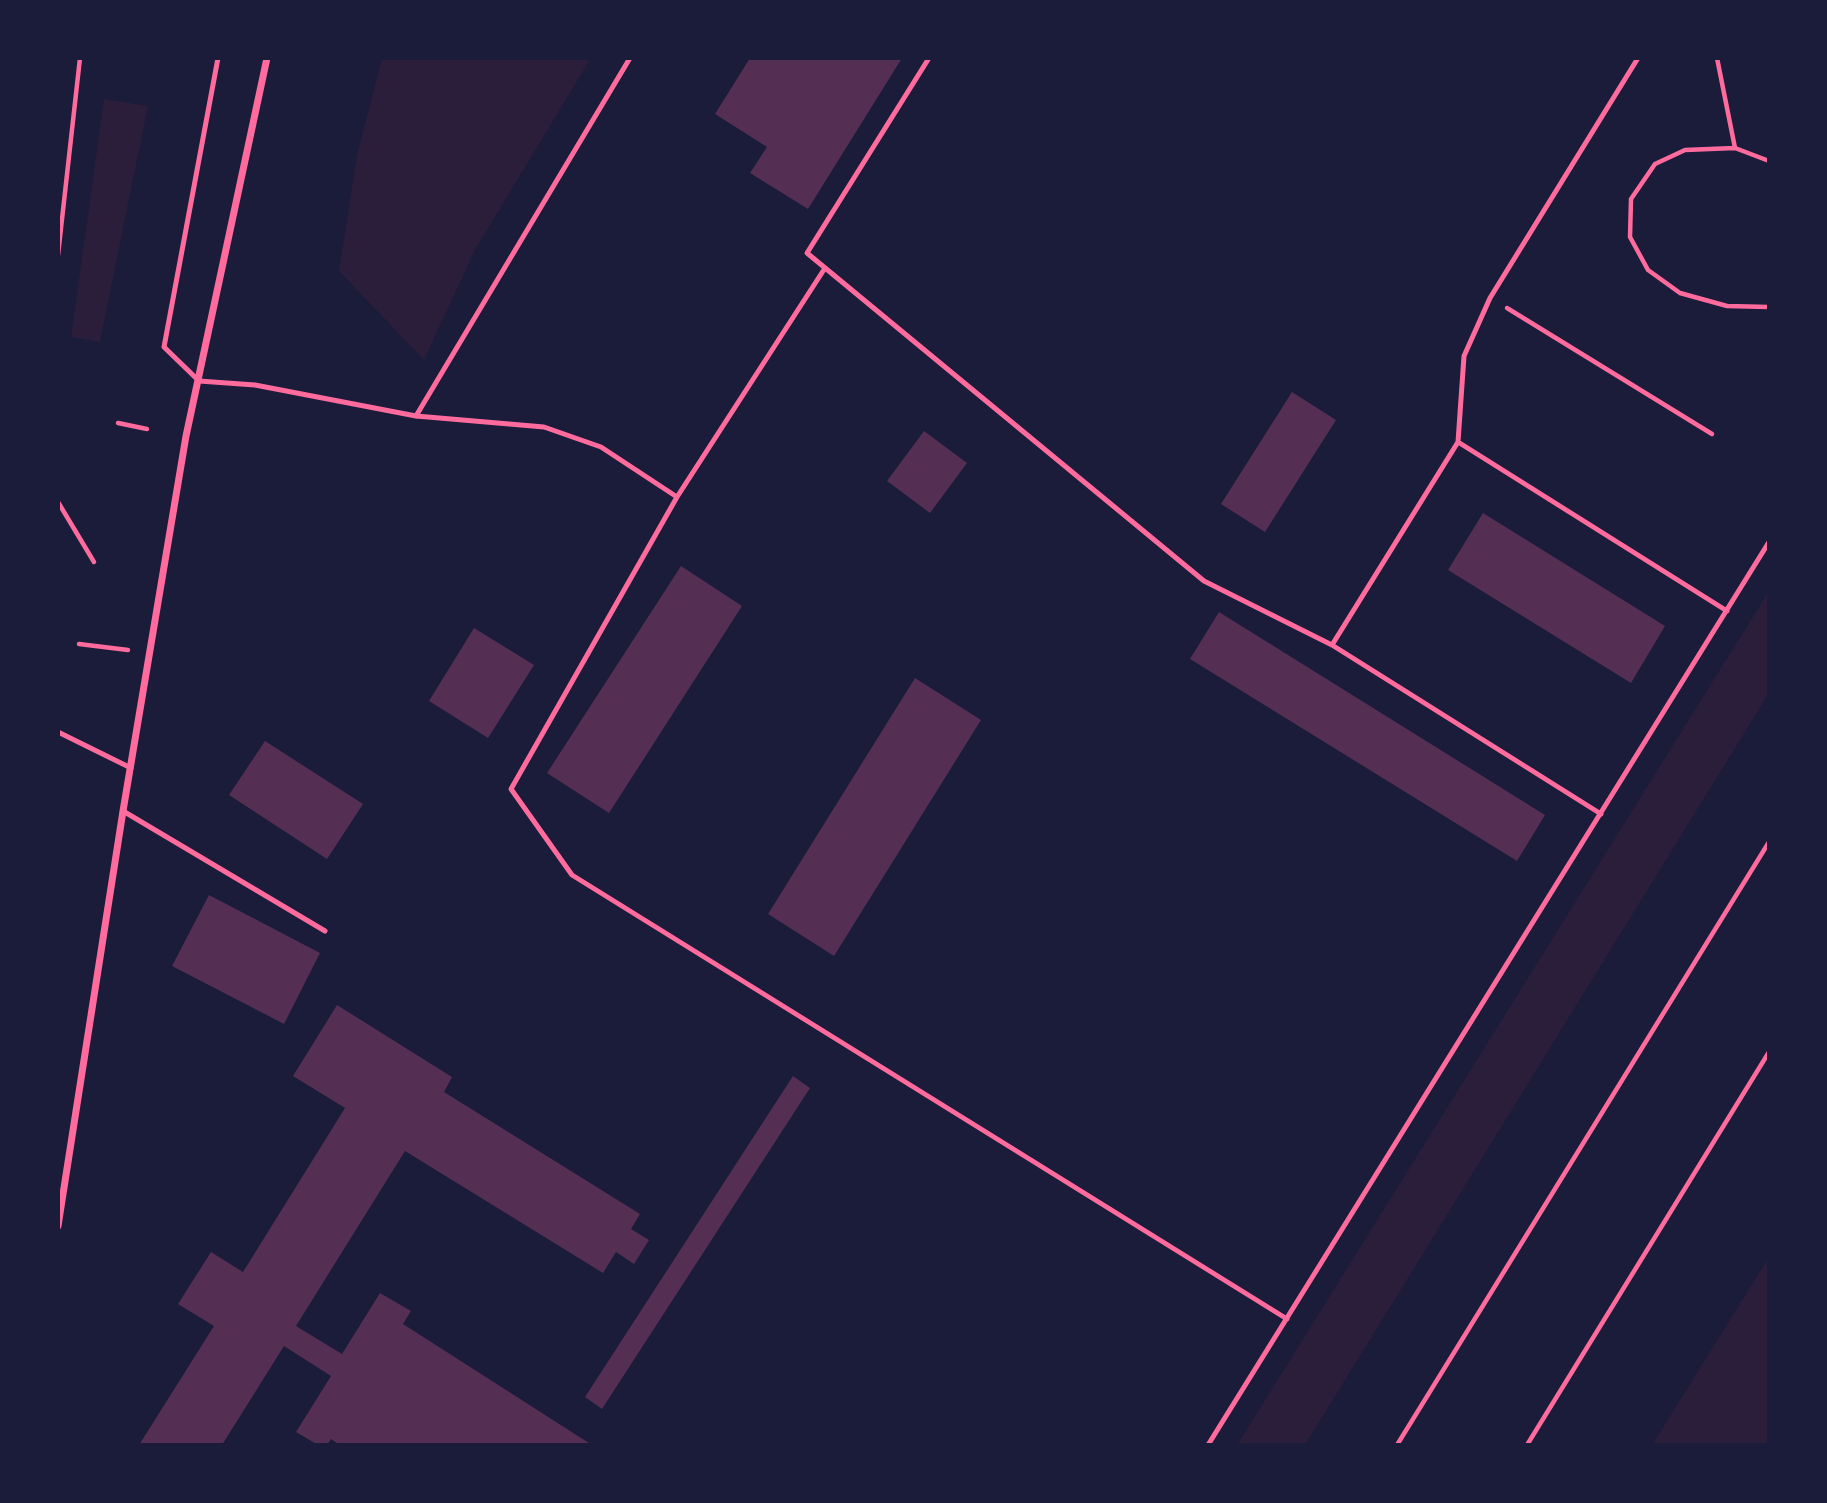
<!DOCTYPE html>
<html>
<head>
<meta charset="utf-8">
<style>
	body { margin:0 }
	#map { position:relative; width:1827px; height:1503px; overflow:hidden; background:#1b1b3a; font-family:"Exo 2",sans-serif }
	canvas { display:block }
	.frame { position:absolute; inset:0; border:60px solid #1b1b3a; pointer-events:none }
</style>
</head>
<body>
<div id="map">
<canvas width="1827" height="1503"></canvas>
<div class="frame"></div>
</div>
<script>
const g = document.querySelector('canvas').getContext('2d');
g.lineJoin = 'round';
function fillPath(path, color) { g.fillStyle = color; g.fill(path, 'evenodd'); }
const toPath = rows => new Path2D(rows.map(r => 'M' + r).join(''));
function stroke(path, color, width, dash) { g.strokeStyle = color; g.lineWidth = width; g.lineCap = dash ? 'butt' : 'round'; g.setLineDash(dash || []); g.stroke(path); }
fillPath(toPath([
	[382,58,591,58,475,250,424,360,339,271,357,155],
	[104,99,148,106,100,342,71,337],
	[1769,591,1769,693,1305,1445,1237,1445],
	[1769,1257,1769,1445,1652,1445]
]), '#2a1e3b');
fillPath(toPath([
	[750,58,902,58,808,209,750,173,767,147,715,114],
	[1292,392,1336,420,1265,532,1221,504],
	[924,431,967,463,930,513,887,481],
	[1483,513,1665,626,1631,683,1448,570],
	[681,566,742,606,609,813,547,773],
	[1219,612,1545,815,1517,861,1190,659],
	[474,628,534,665,488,738,429,701],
	[915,678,981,720,834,956,768,914],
	[265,741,363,804,327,859,229,795],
	[209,895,320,953,284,1024,172,966],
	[337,1005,452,1077,444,1092,640,1214,631,1229,649,1240,634,1264,616,1252,603,1273,405,1151,296,1326,342,1354,380,1293,411,1311,403,1324,592,1445,340,1445,331,1439,327,1445,318,1445,296,1432,331,1376,284,1346,222,1445,139,1445,214,1326,178,1304,211,1252,243,1272,345,1108,293,1076],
	[793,1076,810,1088,602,1409,585,1397]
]), '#542f53');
stroke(toPath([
	[1717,58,1735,148],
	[1769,161,1735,148,1685,150,1655,164,1631,199,1630,237,1648,270,1680,293,1727,306,1769,307],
	[58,255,80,58],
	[1507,308,1712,434],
	[118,423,147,429],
	[58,502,94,562],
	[79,644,128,650],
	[1397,1445,1769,842],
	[1527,1445,1769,1052]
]), '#ff6b9d', 4.5);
stroke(toPath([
	[218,58,164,347,199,381,255,385,416,416,544,427,601,447,677,497],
	[929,58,807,253,1204,581,1332,645,1601,814],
	[825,268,677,497,511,789,572,875,1287,1319],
	[416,416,630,58],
	[1458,442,1727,611],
	[1332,645,1458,442,1464,356,1490,298,1638,58],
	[58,732,131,768],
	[123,811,325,931],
	[1208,1445,1769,542]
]), '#ff6b9d', 5);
stroke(toPath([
	[58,1226,123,811,186,436,267,58]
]), '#ff6b9d', 7);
</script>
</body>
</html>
